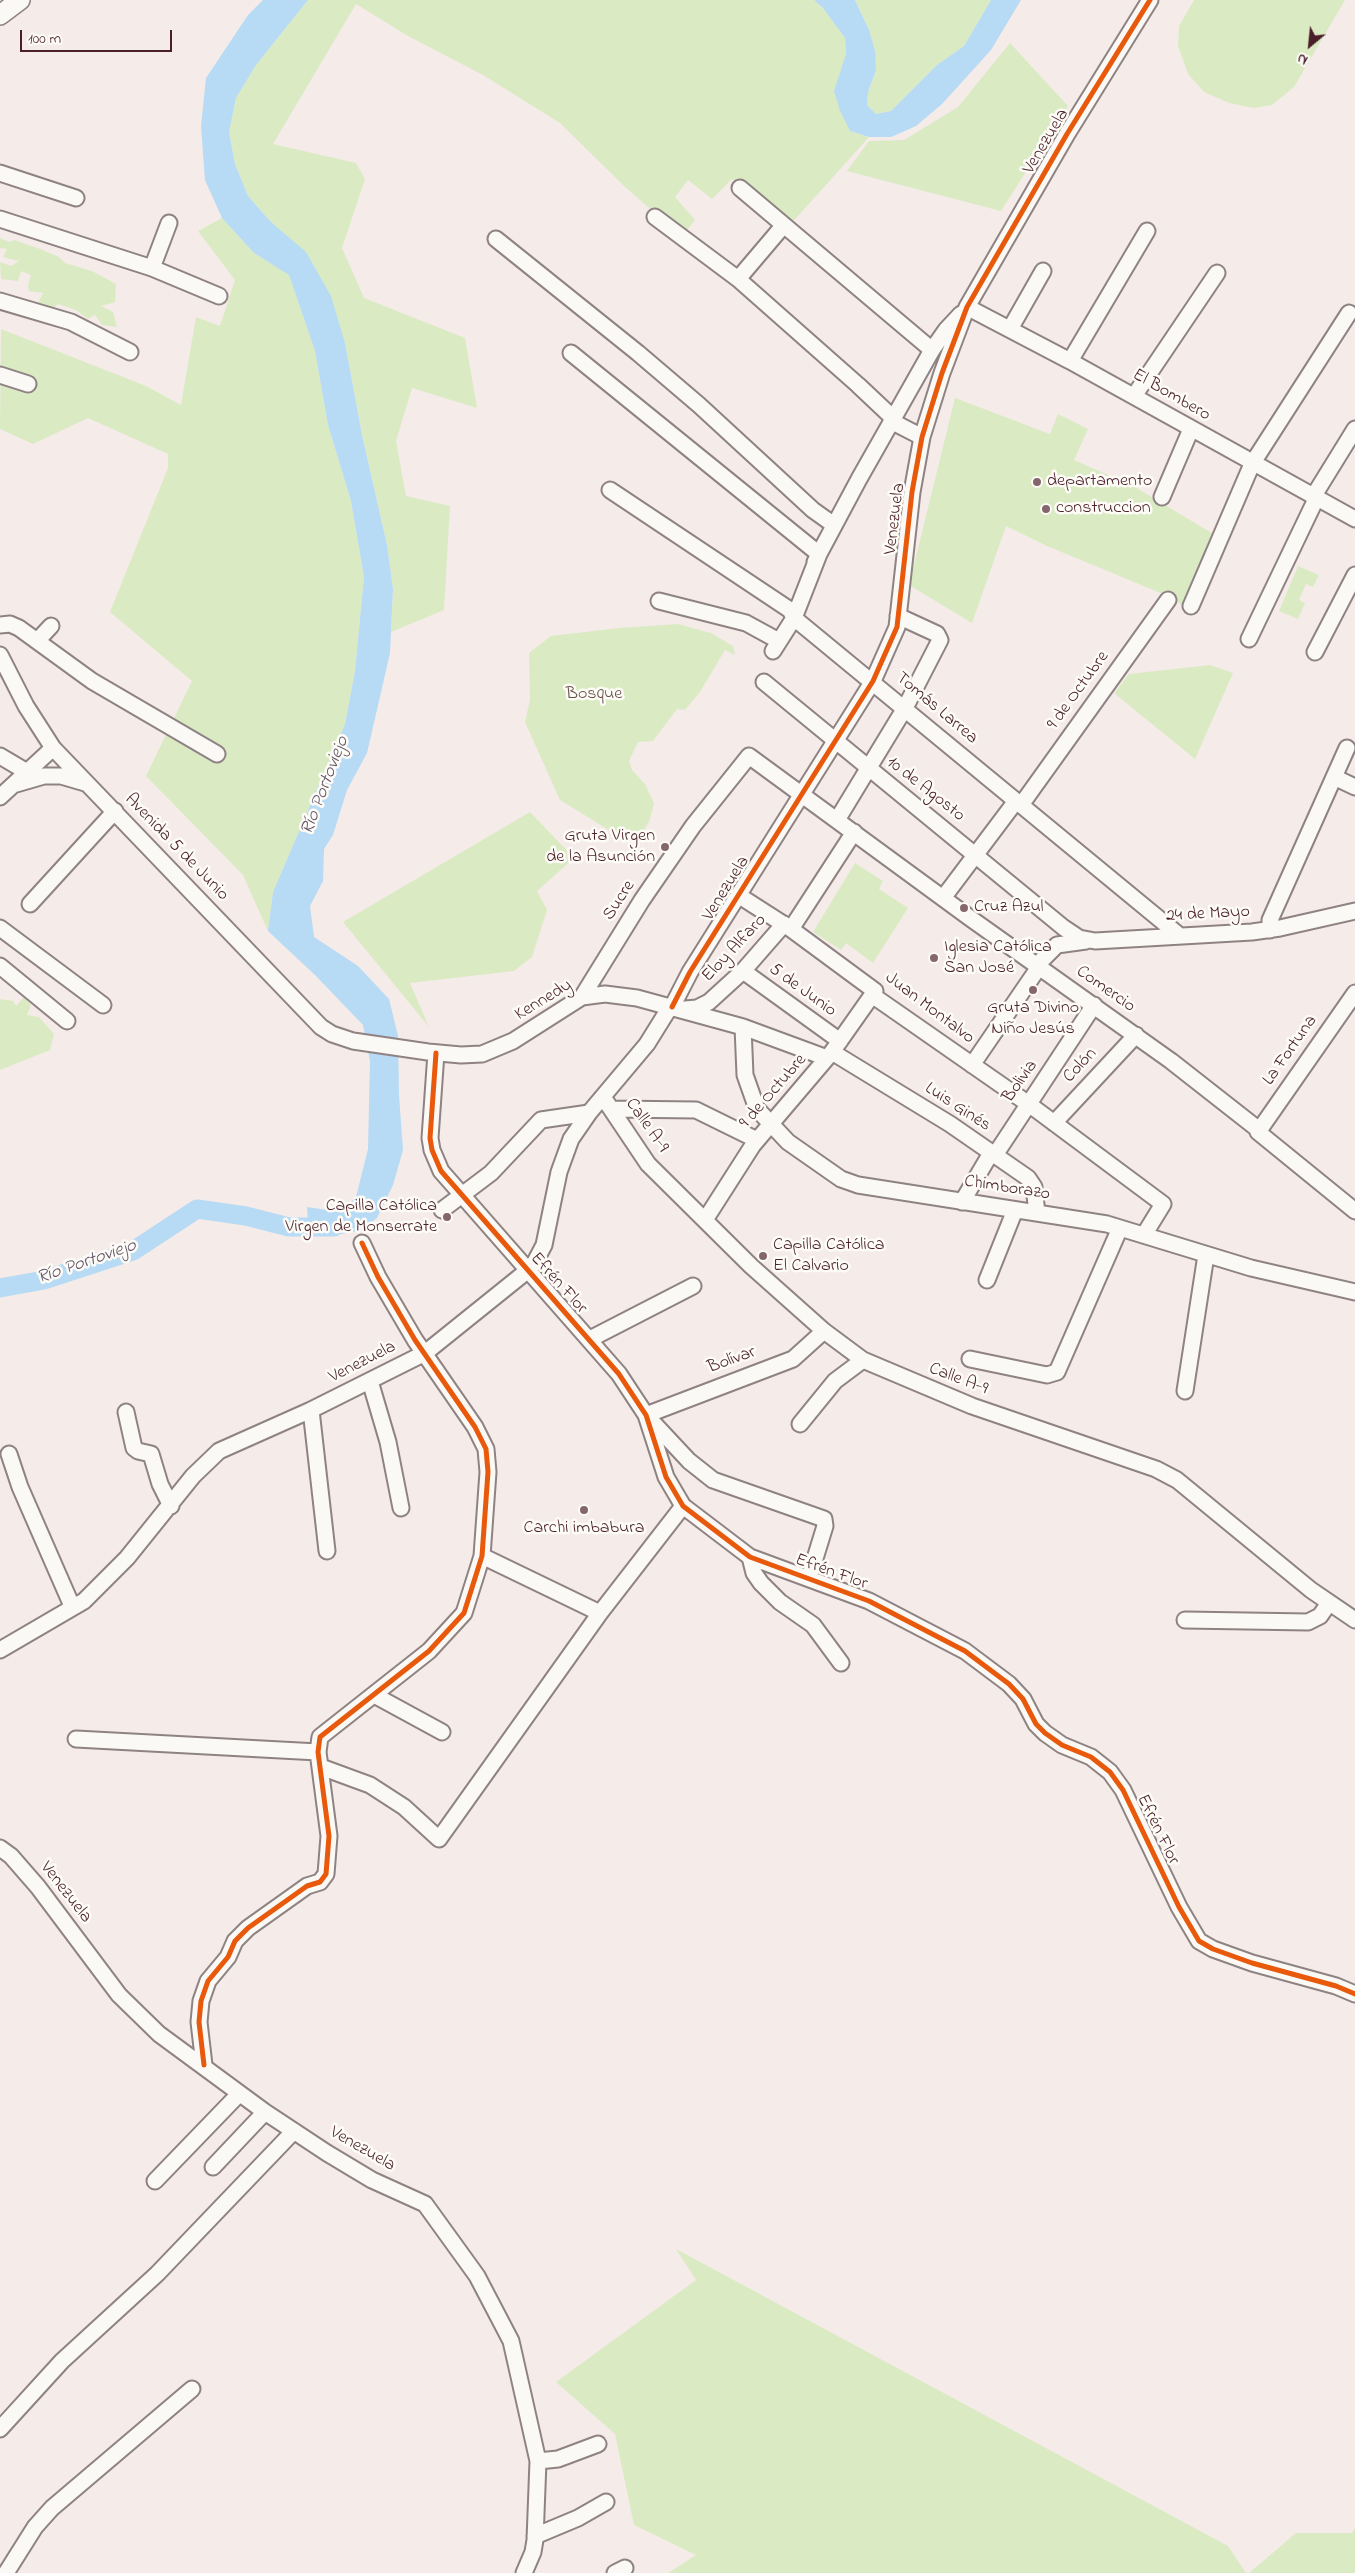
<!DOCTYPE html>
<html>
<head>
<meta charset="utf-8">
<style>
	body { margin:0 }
	#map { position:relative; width:1355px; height:2573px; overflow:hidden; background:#f5ebe8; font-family:"Indie Flower",sans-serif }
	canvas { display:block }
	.north { position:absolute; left:1285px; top:20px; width:50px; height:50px; -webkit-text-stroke:4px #fdfcf7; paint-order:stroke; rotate:208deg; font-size:14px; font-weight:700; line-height:20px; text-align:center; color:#4a1f2b }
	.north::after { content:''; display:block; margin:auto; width:18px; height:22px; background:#4a1f2b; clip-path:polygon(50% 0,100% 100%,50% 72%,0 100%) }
	.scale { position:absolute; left:20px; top:30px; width:152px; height:22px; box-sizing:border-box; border:2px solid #4a1f2b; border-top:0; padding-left:6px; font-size:15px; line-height:18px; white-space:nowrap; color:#4a1f2b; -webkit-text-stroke:4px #fdfcf7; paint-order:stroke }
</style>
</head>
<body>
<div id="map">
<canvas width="1355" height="2573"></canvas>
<div class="north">N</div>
<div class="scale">100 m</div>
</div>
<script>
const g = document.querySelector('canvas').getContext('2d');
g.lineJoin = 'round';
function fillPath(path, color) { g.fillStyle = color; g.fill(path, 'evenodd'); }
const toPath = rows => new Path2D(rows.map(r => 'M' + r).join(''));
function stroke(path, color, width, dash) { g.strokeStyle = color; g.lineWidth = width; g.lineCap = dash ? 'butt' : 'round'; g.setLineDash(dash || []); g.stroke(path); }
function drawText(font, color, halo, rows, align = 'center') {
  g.font = font + ' "Indie Flower",sans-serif'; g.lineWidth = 5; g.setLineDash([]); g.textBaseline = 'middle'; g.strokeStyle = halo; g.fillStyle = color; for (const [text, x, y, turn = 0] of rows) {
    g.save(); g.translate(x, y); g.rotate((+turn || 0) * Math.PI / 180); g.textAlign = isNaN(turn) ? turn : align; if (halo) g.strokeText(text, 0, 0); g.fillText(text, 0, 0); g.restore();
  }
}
fillPath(toPath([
	[308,0,814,0,823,8,845,38,846,54,843,66,850,131,869,137,788,227,732,179,712,199,688,180,675,197,695,220,682,237,623,185,560,123,483,75,408,36,356,4,273,144,356,163,365,179,342,248,364,298,465,338,477,408,412,388,396,441,406,496,450,506,444,610,391,632,393,589,387,545,362,435,345,343,271,222,248,196,235,164,229,132,236,98,256,65],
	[855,0,991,0,964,46,937,65,891,111,876,114,867,105,868,92,876,70,869,30],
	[1194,0,1345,0,1294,87,1272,105,1254,108,1229,103,1204,92,1188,74,1178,46,1179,26],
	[1010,43,1068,106,1001,211,847,171,869,141,904,140,958,107],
	[222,218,254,253,289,274,315,351,328,425,351,501,364,577,355,671,345,724,273,892,268,931,243,875,146,776,192,681,110,612,168,468,168,454,88,418,33,444,0,429,1,329,146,386,181,405,196,317,220,326,235,280,198,231],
	[0,238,9,242,15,240,40,249,59,257,65,263,92,271,116,284,115,302,101,306,113,312,117,327,102,325,95,315,88,319,76,310,58,304,50,311,37,305,43,293,29,291,28,285,31,275,21,271,18,281,1,279,0,262,11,266,19,261,3,257,7,249,0,248],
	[955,398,1050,434,1058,414,1088,429,1074,460,1135,487,1215,535,1184,606,1163,594,1047,546,1006,526,972,623,909,585],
	[1298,566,1319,575,1313,587,1306,584,1299,600,1305,603,1298,619,1279,611],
	[678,624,711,633,733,646,735,655,725,650,700,692,685,710,677,709,653,741,638,742,629,761,632,770,645,784,654,803,649,822,643,831,629,837,607,829,560,800,525,722,530,700,529,653,551,636,619,628],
	[1210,665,1233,673,1195,759,1114,693,1129,674],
	[530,812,574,858,537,891,547,910,532,957,514,971,410,983,429,1027,343,922],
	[855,863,883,881,879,889,908,908,873,963,846,943,841,950,813,932],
	[24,997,31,1005,27,1015,39,1017,54,1034,50,1050,0,1070,0,999,13,1001,16,1006],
	[676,2249,1228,2546,1246,2573,668,2573,696,2555,634,2525,615,2434,556,2382,696,2280],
	[1355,2528,1355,2573,1249,2573,1296,2533,1352,2533]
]), '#daebc4');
fillPath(toPath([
	[263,0,308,0,256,65,236,98,229,132,235,164,248,196,271,222,306,252,331,296,345,343,362,435,387,545,393,589,390,653,367,753,347,790,333,835,324,849,323,881,310,906,314,937,358,966,389,999,398,1036,399,1095,403,1150,393,1185,377,1218,359,1231,328,1236,309,1236,307,1207,340,1212,356,1197,368,1149,370,1061,363,1025,316,976,268,931,273,892,345,724,355,671,364,577,351,501,328,425,315,351,289,275,254,253,222,218,205,180,201,126,206,78,248,15],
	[814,0,855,0,869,30,875,51,876,70,868,92,867,105,876,114,891,111,937,65,964,46,991,0,1021,0,991,50,942,104,916,126,891,137,869,137,850,131,840,111,834,91,846,54,845,38,823,8]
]), '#b7daf5');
stroke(toPath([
	[0,1288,44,1280,133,1251,197,1209,246,1216,289,1227,334,1227]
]), '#b7daf5', 19);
const minor = toPath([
	[0,173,76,198],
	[740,188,932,350],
	[655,217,738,279,858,385,893,418,891,421,922,437],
	[0,219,152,268,219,296],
	[496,239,638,353,699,405,813,510,834,525],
	[152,268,169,223],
	[738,279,783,226],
	[0,301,71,322,130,352],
	[967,307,1070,361,1355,519],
	[1010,329,1043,271],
	[571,353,819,554,815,562],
	[1070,361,1147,231],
	[0,375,28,384],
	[1134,396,1217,273],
	[610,490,790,610,794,618,1180,936],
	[1162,497,1191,429],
	[659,601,746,623,779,641],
	[1191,606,1252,464,1349,313],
	[0,625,10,624,19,628,92,681,217,754],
	[1249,639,1316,499,1313,497,1355,429],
	[37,641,51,626],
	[773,651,794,618,819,554,859,479,932,350,946,330,961,314],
	[1315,652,1355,575],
	[0,655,26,706,53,748,321,1027,332,1034,353,1041,428,1052,461,1055,482,1054,513,1041,582,997,605,994,637,998,743,1027,827,1058],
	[764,682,1064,928,1079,938,1095,941,1252,932,1280,928,1355,911],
	[0,756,27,772],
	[1334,777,1355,787],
	[13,785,44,776,61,776,85,783],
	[0,797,53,748],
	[1021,805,1168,600],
	[837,820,905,708,940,640,937,634,898,616],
	[738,895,791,929,875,991,872,995,1030,1105,1163,1204,1144,1235],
	[943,898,1016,801],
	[30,904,115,811],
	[0,928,103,1005],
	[1270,930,1270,920,1347,748],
	[1037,965,1057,945,1086,941],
	[0,966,67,1021],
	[743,971,840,1041],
	[582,997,642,900,693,826,749,756,970,918,1171,1061,1259,1130,1258,1132,1355,1211],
	[672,1007,690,972,873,681,897,627,912,492,922,437,942,373,967,307,1067,134,1150,0],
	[685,1009,697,1008,709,1002,743,971,784,924,791,929,854,832],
	[743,1027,745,1075,757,1109,788,1142,841,1179,858,1185,1107,1224,1251,1268,1355,1292],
	[832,1052,950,1124,1028,1178,1034,1187,1037,1213],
	[436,1053,430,1138,432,1150,441,1171,619,1374,646,1415,666,1477,683,1506,750,1557,869,1601,965,1651,1009,1684,1023,1699,1036,1724,1045,1733,1062,1745,1091,1757,1110,1772,1123,1790,1179,1907,1199,1941,1213,1949,1252,1963,1336,1986,1355,1994],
	[972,1065,1039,967],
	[603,1097,648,1164,751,1266,824,1331,863,1360,972,1406,1156,1469,1177,1480,1311,1590,1355,1620],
	[612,1109,696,1110,757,1140],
	[1054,1123,1136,1035],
	[1258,1132,1355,993],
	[995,1155,1094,1005],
	[962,1202,991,1153],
	[442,1210,491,1173,541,1120,589,1113],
	[705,1220,753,1145,832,1052,875,991],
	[987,1280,1015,1210],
	[590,1339,693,1286],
	[970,1359,1047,1375,1057,1372,1120,1228],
	[370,1381,388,1442,401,1508],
	[1185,1391,1206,1255],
	[311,1410,327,1551],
	[126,1412,134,1448,138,1451,151,1454,160,1484,171,1506],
	[800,1424,835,1381,863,1360],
	[9,1454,20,1487,72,1606],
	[482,1556,600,1613],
	[750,1557,754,1573,761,1583,780,1602,813,1625,841,1663],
	[809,1578,825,1526,824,1519,713,1480,689,1461,646,1415,793,1359,824,1331],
	[1185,1620,1308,1622,1320,1616,1329,1603],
	[0,1650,84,1601,127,1558,193,1476,219,1451,311,1410,425,1353,527,1271,535,1262,544,1245,559,1172,571,1139,589,1113,647,1044,670,1007],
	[374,1695,442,1732],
	[76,1739,318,1752],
	[321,1767,370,1785,404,1807,439,1839,600,1613,683,1506],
	[0,1848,11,1856,38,1887,119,1995,159,2034,265,2112,327,2153,372,2180,425,2204,477,2276,511,2341,538,2461,535,2540,533,2552,524,2573],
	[204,2065,199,2022,201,2001,208,1981,228,1957,235,1941,248,1928,307,1886,320,1882,326,1874,329,1836,318,1752,320,1737,429,1651,464,1613,482,1556,488,1472,486,1449,475,1427,415,1340,378,1277,362,1243],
	[213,2167,265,2112],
	[155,2181,239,2094],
	[0,2429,62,2361,157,2274,294,2131],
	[538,2461,558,2459,598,2444],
	[535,2536,578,2518,606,2502],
	[6,2573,35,2527,52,2508,192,2389],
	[615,2573,625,2568]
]);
const major = toPath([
	[0,15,20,0]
]);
stroke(minor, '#8f8283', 19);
stroke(major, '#8f8283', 22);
stroke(minor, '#faf9f6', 15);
stroke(major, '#faf9f6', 19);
stroke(toPath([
	[672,1007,690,972,873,681,897,627,912,492,922,437,942,373,967,307,1067,134,1150,0],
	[436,1053,430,1138,432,1150,441,1171,619,1374,646,1415,666,1477,683,1506,750,1557,869,1601,965,1651,1009,1684,1023,1699,1036,1724,1045,1733,1062,1745,1091,1757,1110,1772,1123,1790,1179,1907,1199,1941,1213,1949,1252,1963,1336,1986,1355,1994],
	[204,2065,199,2022,201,2001,208,1981,228,1957,235,1941,248,1928,307,1886,320,1882,326,1874,329,1836,318,1752,320,1737,429,1651,464,1613,482,1556,488,1472,486,1449,475,1427,415,1340,378,1277,362,1243]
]), '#e8590c', 5);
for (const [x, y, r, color] of [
	[1037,482,5,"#86666d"],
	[1046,509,5,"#86666d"],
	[665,847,5,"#86666d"],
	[964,908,5,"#86666d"],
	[934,958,5,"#86666d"],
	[1033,990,5,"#86666d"],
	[447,1217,5,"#86666d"],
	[763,1256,5,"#86666d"],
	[584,1510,5,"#86666d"]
]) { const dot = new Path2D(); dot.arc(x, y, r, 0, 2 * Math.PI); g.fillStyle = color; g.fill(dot); stroke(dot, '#fdfcf7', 2); }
drawText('18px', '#4a1f2b', '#fdfcf7', [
	["Venezuela",1047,142,-59],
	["El Bombero",1171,396,30],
	["Venezuela",896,519,-83],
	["9 de Octubre",1079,691,-54],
	["Tomás Larrea",936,709,40],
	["10 de Agosto",925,790,38],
	["Avenida 5 de Junio",176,848,46],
	["Venezuela",727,889,-58],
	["Sucre",620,901,-57],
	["24 de Mayo",1208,915,-3],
	["Eloy Alfaro",735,949,-47],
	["Comercio",1105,990,35],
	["5 de Junio",802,991,36],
	["Kennedy",544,1001,-31],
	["Juan Montalvo",929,1009,37],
	["La Fortuna",1291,1051,-55],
	["Colón",1081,1066,-47],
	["Bolivia",1021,1082,-55],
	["9 de Octubre",774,1092,-49],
	["Luis Ginés",957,1108,33],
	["Calle A-9",646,1126,55],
	["Chimborazo",1007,1189,9],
	["Efrén Flor",558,1284,48],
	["Bolívar",732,1361,-20],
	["Venezuela",363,1363,-27],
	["Calle A-9",958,1380,21],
	["Efrén Flor",831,1573,20],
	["Efrén Flor",1157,1830,64],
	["Venezuela",65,1893,52],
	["Venezuela",362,2150,30]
]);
drawText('18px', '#4a1f2b', '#fdfcf7', [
	["departamento",1047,482],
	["construccion",1056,509],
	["Gruta Virgen",655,837,"right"],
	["de la Asunción",655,858,"right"],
	["Cruz Azul",974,908],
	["Iglesia Católica",944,948],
	["San José",944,969],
	["Gruta Divino",1033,1009,"center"],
	["Niño Jesús",1033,1030,"center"],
	["Capilla Católica",437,1207,"right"],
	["Virgen de Monserrate",437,1228,"right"],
	["Capilla Católica",773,1246],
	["El Calvario",773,1267],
	["Carchi imbabura",584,1529,"center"]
], 'left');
drawText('18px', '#68524a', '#fdfcf7', [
	["Bosque",594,695]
]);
drawText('italic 19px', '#635569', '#fdfcf7', [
	["Río Portoviejo",326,786,-69],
	["Río Portoviejo",87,1263,-19]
]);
</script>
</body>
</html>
